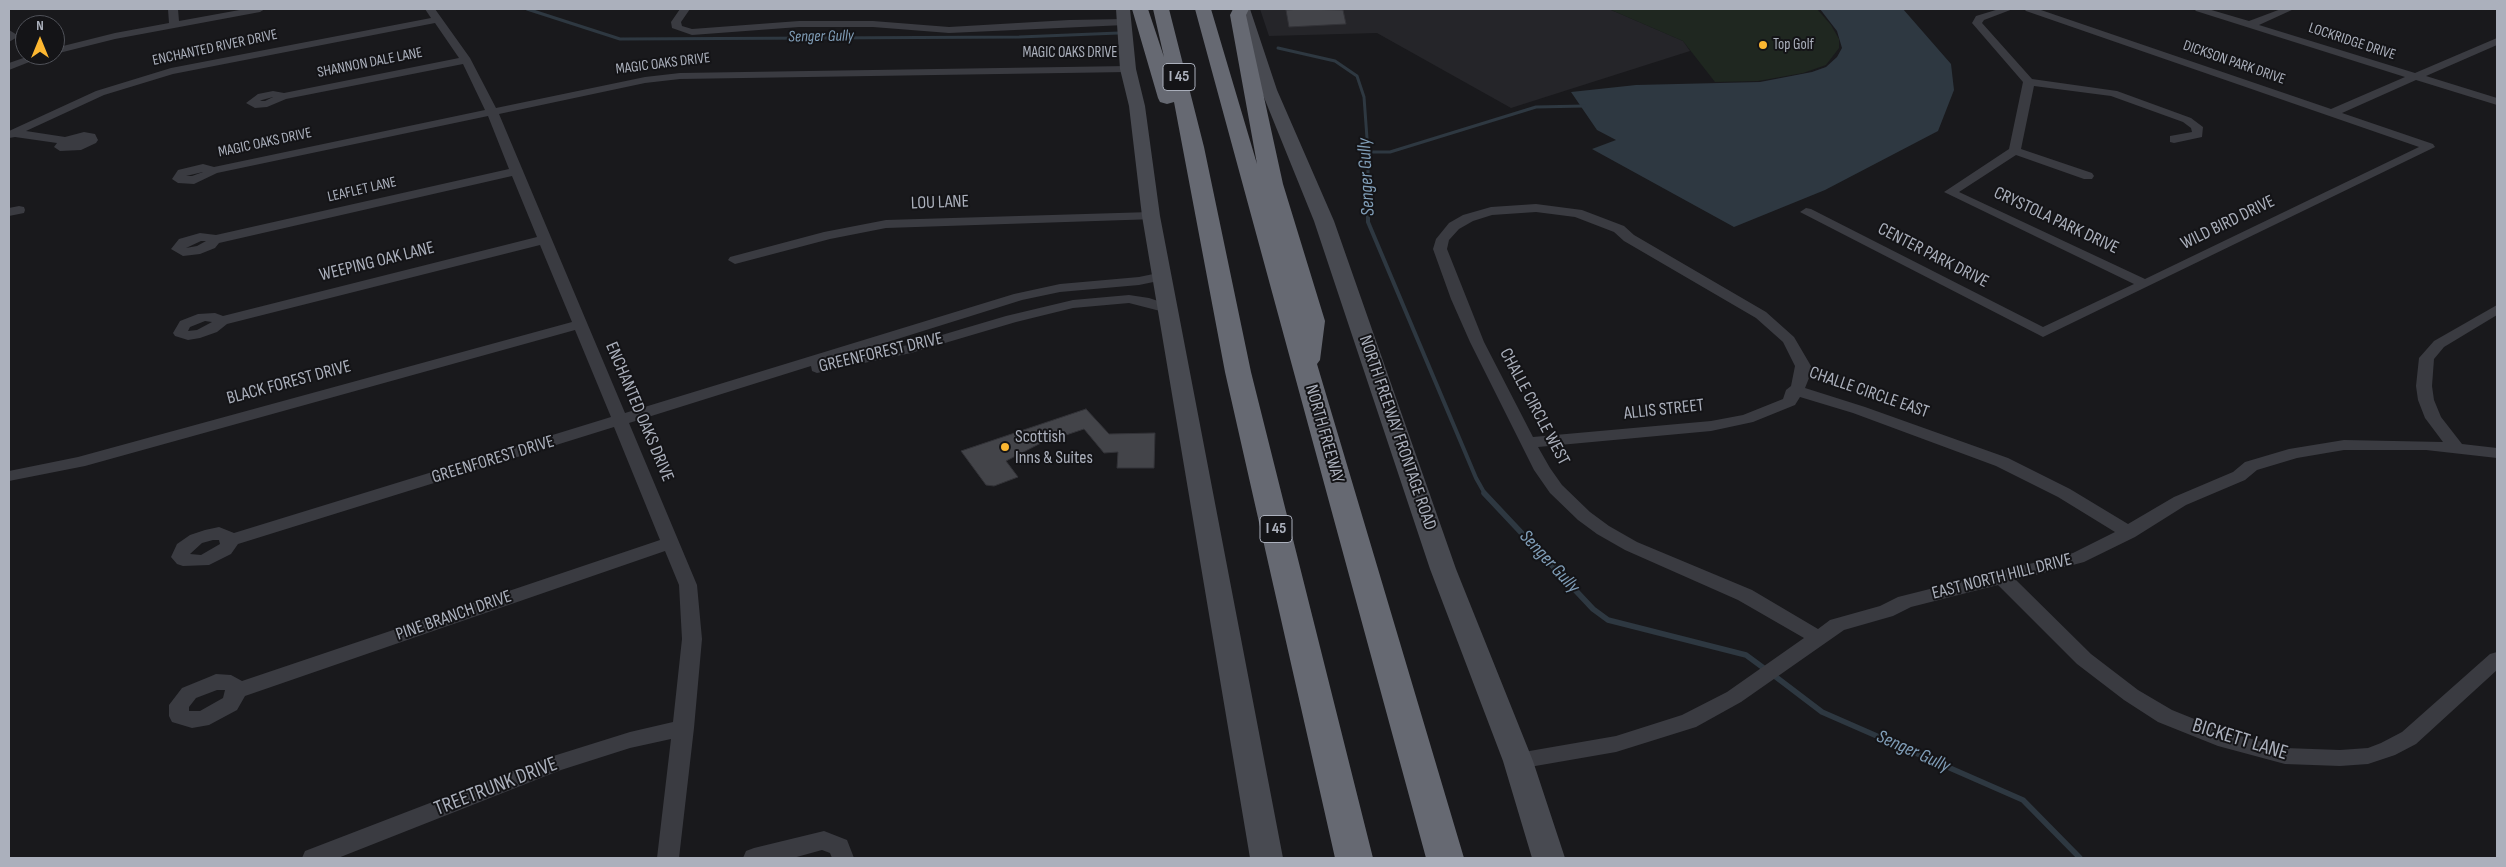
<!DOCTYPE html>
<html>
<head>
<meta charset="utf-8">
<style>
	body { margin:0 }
	#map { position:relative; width:2506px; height:867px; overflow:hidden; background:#19191c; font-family:"Sofia Sans Condensed",sans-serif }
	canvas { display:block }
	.frame { position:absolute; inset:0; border:10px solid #abb0bc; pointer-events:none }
	.north { position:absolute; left:15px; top:15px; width:50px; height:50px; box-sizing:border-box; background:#141417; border:1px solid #505259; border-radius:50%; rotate:0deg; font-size:14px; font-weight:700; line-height:20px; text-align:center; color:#abb0bc }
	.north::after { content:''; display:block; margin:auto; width:18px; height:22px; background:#fcb731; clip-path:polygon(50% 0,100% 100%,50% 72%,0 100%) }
</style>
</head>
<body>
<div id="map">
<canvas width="2506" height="867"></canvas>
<div class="frame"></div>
<div class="north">N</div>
</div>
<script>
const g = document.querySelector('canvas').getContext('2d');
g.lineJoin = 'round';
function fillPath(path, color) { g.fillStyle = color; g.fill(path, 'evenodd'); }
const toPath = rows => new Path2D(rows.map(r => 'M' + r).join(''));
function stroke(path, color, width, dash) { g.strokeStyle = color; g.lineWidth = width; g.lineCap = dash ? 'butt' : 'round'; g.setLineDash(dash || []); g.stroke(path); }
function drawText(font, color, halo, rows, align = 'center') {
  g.font = font + ' "Sofia Sans Condensed",sans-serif'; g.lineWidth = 4; g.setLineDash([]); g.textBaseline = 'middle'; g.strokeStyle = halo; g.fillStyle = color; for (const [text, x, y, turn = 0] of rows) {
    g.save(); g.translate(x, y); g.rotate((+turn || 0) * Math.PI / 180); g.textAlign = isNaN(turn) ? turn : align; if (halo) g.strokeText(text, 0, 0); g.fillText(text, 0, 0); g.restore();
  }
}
fillPath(toPath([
	[1260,9,1609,9,1683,41,1690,51,1511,108,1377,33,1269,36]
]), '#252529');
fillPath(toPath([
	[1609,9,1817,9,1831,25,1839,39,1839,48,1826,65,1803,73,1758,81,1715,82,1683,41]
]), '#1f2720');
fillPath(toPath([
	[1820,9,1903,9,1951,64,1954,90,1938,131,1825,190,1734,227,1592,149,1616,140,1597,130,1571,92,1636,85,1760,82,1812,72,1826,67,1837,57,1842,48,1837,31]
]), '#2e3841');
stroke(toPath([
	[527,9,620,39,1019,37,1119,33],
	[1278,48,1335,61,1357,76,1364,97,1368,152,1368,213],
	[1368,152,1390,152,1536,107,1584,106]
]), '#2e3841', 3);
stroke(toPath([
	[1368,211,1368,222,1476,478,1485,494]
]), '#2e3841', 4);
stroke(toPath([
	[1484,493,1593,609,1608,620,1746,655,1765,669],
	[1772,674,1822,712,2023,800,2080,858]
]), '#2e3841', 5.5);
const building = toPath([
	[1301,9,1343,10,1346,24,1289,27,1286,10,1301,9],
	[1086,409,1109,434,1155,433,1154,468,1117,468,1118,452,1104,453,1084,429,1039,444,1006,461,1018,477,994,486,986,485,961,451,1086,409]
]);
fillPath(building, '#434449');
stroke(building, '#333338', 1);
fillPath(toPath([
	[168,9,178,9,179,21,245,9,265,9,260,12,115,39,55,54,55,48,115,33,169,23,168,9],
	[425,9,435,9,470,58,496,108,645,77,680,73,1128,66,1133,69,1128,72,680,79,645,83,499,114,625,413,1014,294,1060,284,1139,277,1163,272,1170,276,1168,279,1139,285,1060,292,1022,300,824,362,908,345,1006,316,1073,300,1129,295,1149,298,1173,306,1175,309,1173,312,1168,313,1129,303,1073,308,1016,322,911,353,817,373,812,371,811,366,629,423,697,585,702,639,694,728,679,858,657,858,671,739,630,748,561,770,338,858,302,858,305,851,547,758,630,732,673,722,682,639,679,585,665,551,245,696,237,710,209,725,192,728,172,722,169,716,169,705,182,688,209,677,216,674,231,675,242,681,660,540,614,427,238,544,231,554,209,565,183,566,177,564,171,557,177,544,190,535,205,530,219,527,234,533,611,417,575,330,85,466,9,481,9,471,78,457,572,322,540,245,227,324,217,332,200,338,188,340,175,336,173,333,180,321,198,314,215,313,223,316,537,237,512,176,219,243,215,248,200,254,183,256,171,249,179,239,200,233,216,235,509,169,488,116,217,173,194,184,178,183,172,179,178,170,203,164,214,167,485,110,463,64,286,99,267,107,255,108,246,103,258,94,273,91,284,93,459,58,435,23,173,74,104,95,26,131,65,137,84,132,95,134,98,140,96,143,81,150,60,151,54,147,57,143,15,137,9,138,9,131,96,91,171,68,431,18,425,9],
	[273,97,265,101,260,101,262,100,273,97],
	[203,172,192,176,186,176,203,172],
	[201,241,206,241,197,246,186,248,201,241],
	[205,321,212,322,197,330,188,331,190,327,205,321],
	[213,540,219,540,220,544,201,555,190,554,202,543,213,540],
	[217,690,225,690,223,698,200,711,189,711,189,707,196,698,217,690],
	[680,9,690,9,681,22,682,26,692,29,799,21,873,21,949,27,1069,20,1125,19,1130,22,1125,25,949,33,873,27,799,27,692,35,672,28,671,22,680,9],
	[1999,9,2013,9,1984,20,1982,23,2032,79,2117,91,2191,118,2203,127,2202,137,2174,143,2170,142,2170,136,2192,132,2191,128,2183,122,2111,96,2034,86,2021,149,2092,173,2094,176,2092,179,2084,179,2016,155,1959,192,2145,279,2419,147,2026,11,2024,9,2038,9,2331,109,2405,77,2196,11,2194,9,2208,9,2249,21,2281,9,2294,9,2259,25,2415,73,2497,38,2497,45,2426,76,2497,98,2497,105,2416,80,2342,113,2433,144,2435,147,2043,337,1800,212,1806,208,1811,209,2043,327,2134,284,1944,192,2009,149,2023,82,1972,23,1976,16,1999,9],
	[9,30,19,36,9,42,9,30],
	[32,55,47,55,9,70,9,63,32,55],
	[1536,204,1582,210,1624,226,1634,235,1766,312,1794,337,1811,366,1811,373,1805,388,1865,407,2008,458,2070,489,2128,524,2174,497,2233,472,2245,462,2289,449,2344,440,2443,442,2425,418,2418,400,2416,386,2419,358,2434,341,2497,305,2497,315,2444,347,2434,359,2432,386,2434,400,2441,417,2462,444,2497,448,2497,458,2426,450,2344,450,2297,458,2257,470,2245,480,2186,505,2135,537,2084,562,2016,580,2091,654,2138,690,2172,710,2229,733,2285,748,2340,750,2368,748,2381,743,2402,732,2490,654,2497,652,2497,670,2416,744,2395,755,2368,764,2340,766,2285,764,2218,746,2158,722,2124,700,2077,664,1998,585,1911,607,1893,616,1844,630,1741,702,1696,727,1616,752,1518,769,1511,767,1507,761,1511,755,1518,753,1616,736,1682,715,1727,692,1804,638,1738,600,1625,550,1597,534,1578,520,1550,493,1534,470,1470,342,1451,299,1433,249,1436,239,1449,223,1463,215,1491,207,1536,204],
	[1536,212,1575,217,1614,232,1624,241,1756,318,1783,342,1795,366,1791,386,1786,390,1783,399,1743,415,1711,421,1533,437,1484,342,1447,249,1449,240,1459,229,1473,221,1492,215,1536,212],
	[1800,397,1853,413,1996,466,2058,497,2115,532,2073,553,1898,597,1880,606,1830,620,1818,629,1752,590,1637,542,1609,526,1590,512,1562,485,1550,468,1538,447,1711,431,1753,422,1795,405,1800,397],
	[19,206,24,207,25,210,24,213,9,216,9,208,19,206],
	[1151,212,1157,216,1156,219,886,228,830,239,735,264,728,260,730,257,824,232,886,220,1151,212],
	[824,831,847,840,854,858,832,858,830,853,822,850,793,858,743,858,746,851,754,848,824,831]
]), '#3a3b41');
fillPath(toPath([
	[1116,9,1130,9,1136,69,1145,106,1160,216,1283,858,1250,858,1142,216,1129,106,1120,69,1116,9],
	[1236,9,1250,9,1277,90,1334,221,1456,569,1533,761,1565,858,1532,858,1503,761,1430,569,1314,221,1261,90,1236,9]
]), '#484a51');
fillPath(toPath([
	[1132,9,1148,9,1164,57,1153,9,1169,9,1204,147,1251,372,1373,858,1335,858,1225,372,1174,102,1167,104,1160,102,1158,98,1132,9],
	[1195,9,1211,9,1257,164,1230,15,1233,9,1249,9,1246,15,1283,184,1325,321,1320,360,1317,364,1464,858,1426,858,1195,9]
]), '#666972');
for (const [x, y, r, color] of [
	[1763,45,5,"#fcb731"],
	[1005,447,5,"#fcb731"]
]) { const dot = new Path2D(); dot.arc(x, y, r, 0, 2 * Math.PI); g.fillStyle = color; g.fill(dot); stroke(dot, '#141417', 2); }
drawText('15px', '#abb0bc', '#141417', [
	["LOCKRIDGE DRIVE",2352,42,18],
	["ENCHANTED RIVER DRIVE",215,48,-12],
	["MAGIC OAKS DRIVE",1070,53],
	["SHANNON DALE LANE",370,63,-11],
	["DICKSON PARK DRIVE",2234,63,19],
	["MAGIC OAKS DRIVE",663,64,-7],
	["MAGIC OAKS DRIVE",265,143,-12],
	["LEAFLET LANE",362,190,-13]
]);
drawText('15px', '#abb0bc', '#141417', [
	["Top Golf",1773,45]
], 'left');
drawText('italic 16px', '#809eb8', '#141417', [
	["Senger Gully",821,37,-1]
]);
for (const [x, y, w] of [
	[1179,77,32],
	[1276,529,32]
]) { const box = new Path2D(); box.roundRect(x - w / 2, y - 13.5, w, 27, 4); g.fillStyle = '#141417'; g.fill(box); stroke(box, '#abb0bc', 1); }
drawText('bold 16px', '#abb0bc', null, [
	["I 45",1179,77],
	["I 45",1276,529]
]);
drawText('18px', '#abb0bc', '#141417', [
	["LOU LANE",940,203,-2],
	["CRYSTOLA PARK DRIVE",2056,221,25],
	["WILD BIRD DRIVE",2228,223,-26],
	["CENTER PARK DRIVE",1933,256,27],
	["WEEPING OAK LANE",377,262,-14],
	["GREENFOREST DRIVE",881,353,-13],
	["BLACK FOREST DRIVE",289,383,-15],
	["CHALLE CIRCLE EAST",1869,393,19],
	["CHALLE CIRCLE WEST",1534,407,62],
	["ALLIS STREET",1664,410,-6],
	["ENCHANTED OAKS DRIVE",639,412,67],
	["NORTH FREEWAY FRONTAGE ROAD",1397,433,71],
	["NORTH FREEWAY",1324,434,74],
	["GREENFOREST DRIVE",493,460,-17],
	["EAST NORTH HILL DRIVE",2002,577,-14],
	["PINE BRANCH DRIVE",454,616,-19]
]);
drawText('18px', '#abb0bc', '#141417', [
	["Scottish",1015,437],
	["Inns & Suites",1015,458]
], 'left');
drawText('italic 19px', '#809eb8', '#141417', [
	["Senger Gully",1367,177,-93],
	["Senger Gully",1549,562,47],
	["Senger Gully",1913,752,24]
]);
drawText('21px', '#abb0bc', '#141417', [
	["BICKETT LANE",2240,740,17],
	["TREETRUNK DRIVE",496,787,-21]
]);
</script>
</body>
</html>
